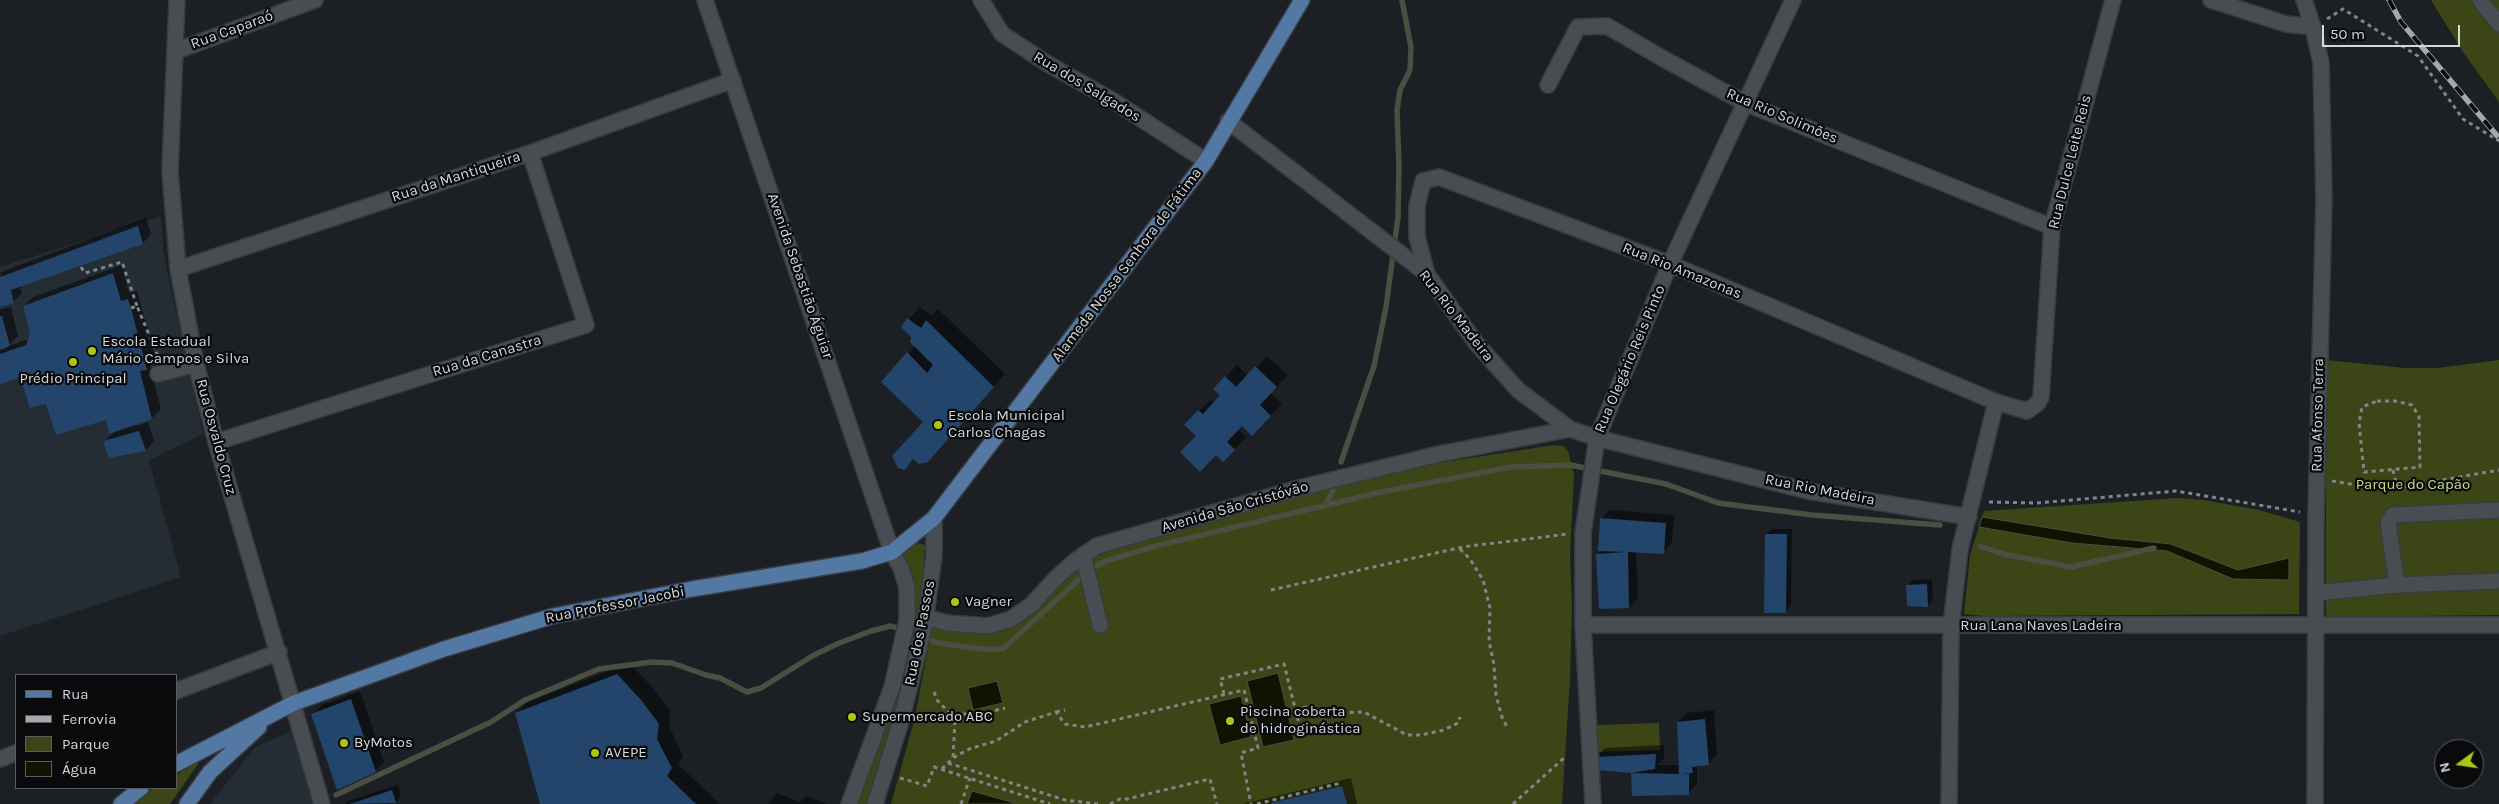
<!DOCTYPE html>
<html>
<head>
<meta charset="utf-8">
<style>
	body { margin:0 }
	#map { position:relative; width:2499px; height:804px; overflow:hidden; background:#1c2025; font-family:Karla,sans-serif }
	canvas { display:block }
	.legend { position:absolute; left:15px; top:674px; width:162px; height:115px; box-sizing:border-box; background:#080a0c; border:1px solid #5a5c5f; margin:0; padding:6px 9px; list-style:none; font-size:15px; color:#d5d8db }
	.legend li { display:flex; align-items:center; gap:10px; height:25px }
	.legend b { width:25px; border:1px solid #5a5c5f }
	.north { position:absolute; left:2434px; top:739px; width:50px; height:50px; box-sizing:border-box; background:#080a0c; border:1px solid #5a5c5f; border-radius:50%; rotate:256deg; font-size:14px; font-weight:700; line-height:20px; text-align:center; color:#d5d8db }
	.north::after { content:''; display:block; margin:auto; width:18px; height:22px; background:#acc612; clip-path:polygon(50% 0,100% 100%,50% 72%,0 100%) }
	.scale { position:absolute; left:2322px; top:25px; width:138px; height:22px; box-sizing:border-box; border:2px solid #d5d8db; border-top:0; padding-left:6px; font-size:15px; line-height:18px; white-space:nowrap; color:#d5d8db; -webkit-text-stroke:4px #080a0c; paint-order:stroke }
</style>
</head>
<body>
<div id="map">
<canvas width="2499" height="804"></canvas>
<ul class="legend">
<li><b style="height:6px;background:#5378a3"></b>Rua</li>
<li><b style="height:6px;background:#a5a8ac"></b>Ferrovia</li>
<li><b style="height:14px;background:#3c4515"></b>Parque</li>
<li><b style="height:14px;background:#0f1400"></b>Água</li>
</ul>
<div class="north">N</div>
<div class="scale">50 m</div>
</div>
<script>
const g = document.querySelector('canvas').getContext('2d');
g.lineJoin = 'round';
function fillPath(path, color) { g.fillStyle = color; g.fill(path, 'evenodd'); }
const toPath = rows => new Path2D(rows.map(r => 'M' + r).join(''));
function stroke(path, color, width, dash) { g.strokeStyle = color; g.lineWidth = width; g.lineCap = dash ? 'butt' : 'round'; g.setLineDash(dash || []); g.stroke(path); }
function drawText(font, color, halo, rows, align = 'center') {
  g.font = font + ' Karla,sans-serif'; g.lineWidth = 4.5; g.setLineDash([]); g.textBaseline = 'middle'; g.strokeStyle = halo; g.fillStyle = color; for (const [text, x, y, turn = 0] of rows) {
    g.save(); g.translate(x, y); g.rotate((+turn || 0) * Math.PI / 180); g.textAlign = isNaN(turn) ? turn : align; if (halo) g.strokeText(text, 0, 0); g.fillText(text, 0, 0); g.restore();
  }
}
fillPath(toPath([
	[161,216,164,256,203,434,149,460,181,577,0,636,0,267],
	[295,730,315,804,210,804,255,747]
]), '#242c34');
fillPath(toPath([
	[2431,0,2499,0,2499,102,2463,52],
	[2326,360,2405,368,2438,368,2499,360,2499,615,2326,617],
	[1554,445,1563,446,1568,451,1574,475,1570,553,1572,608,1570,679,1562,804,891,804,914,721,933,623,981,634,996,633,1008,629,1031,615,1053,591,1080,567,1093,558,1122,546,1316,489,1438,463],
	[2177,498,2204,500,2259,510,2300,522,2299,614,1984,616,1964,614,1970,555,1984,511],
	[914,542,925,545,920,621,872,804,851,804,909,618,899,555],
	[1659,723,1660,750,1598,752,1597,725],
	[201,760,170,804,127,804,154,788,176,788,176,775]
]), '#3c4515');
const water = toPath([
	[1982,517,2110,538,2171,544,2238,570,2289,558,2289,580,2233,579,2167,551,2072,543,1979,527,1982,517],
	[1278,673,1294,740,1263,747,1247,681,1278,673],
	[997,681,1003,703,973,710,968,688,997,681],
	[1241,696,1251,737,1220,745,1209,704,1241,696],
	[972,791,1018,804,967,804,972,791]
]);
fillPath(water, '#0f1400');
stroke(water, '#4a4f42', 1);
fillPath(toPath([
	[146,218,151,234,143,243,20,285,22,293,13,302,0,305,1,272],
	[122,265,129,293,137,291,156,360,150,366,161,409,152,418,135,424,136,426,148,422,154,441,146,450,110,457,104,441,115,431,107,419,47,402,24,385,30,379,30,372,0,383,0,310,11,307,18,336,8,346,29,339,31,333,24,306,33,297],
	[920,307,932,316,938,309,1005,374,940,448,915,459,905,469,925,422,883,382,915,346,912,337,902,327],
	[1267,356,1288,375,1271,393,1282,404,1264,422,1243,425,1238,430,1246,437,1223,461,1199,411,1211,399,1215,403,1222,395,1215,389,1237,365,1248,376],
	[1610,510,1674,515,1672,543,1663,552,1636,551,1638,598,1629,607,1597,555,1602,550,1601,519],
	[1772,529,1792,529,1791,605,1786,611,1766,535],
	[1932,579,1933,600,1927,606,1908,585,1913,580],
	[629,663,654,689,670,711,669,726,683,756,678,764,720,804,541,804,516,713,528,702],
	[360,691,384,762,375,771,313,714,322,705],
	[1714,710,1717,755,1708,764,1697,767,1697,784,1688,793,1633,795,1632,772,1597,757,1605,748,1664,745,1664,759,1657,765,1680,765,1678,722,1687,713],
	[1351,778,1357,804,1243,804],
	[398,785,401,796,396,802,389,804,345,804,348,801],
	[777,793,800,802,807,796,827,804,768,804]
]), '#0007');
stroke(toPath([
	[1341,462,1374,366,1386,307,1398,217,1399,167,1397,110,1400,90,1410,70,1411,47,1402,0],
	[1326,505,1333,490],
	[1980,546,2003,554,2071,567,2154,548],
	[336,795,491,722,525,700,599,669,652,662,672,663,706,675,720,678,747,692,761,688,814,655,837,644,871,631,891,626,938,643,982,649,1003,649,1089,570,1106,561,1156,546,1381,492,1511,467,1570,465,1666,484,1718,503,1812,515,1940,525]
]), '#4a4f42', 5.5);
fillPath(toPath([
	[138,226,143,244,11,290,14,303,0,307,0,277],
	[113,273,121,301,128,299,131,308,147,370,140,371,152,419,109,434,106,420,56,435,46,404,30,408,22,384,28,382,29,374,0,384,0,354,26,345,30,333,23,306],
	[0,316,2,316,10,346,0,350],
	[907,318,921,328,926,320,994,387,928,462,919,464,913,459,905,470,898,468,892,456,923,422,881,382,907,352,927,373,933,365,910,342,911,337,901,327],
	[1255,366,1277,387,1260,405,1271,416,1252,436,1242,426,1227,442,1235,450,1223,462,1216,455,1200,472,1180,452,1196,436,1184,425,1198,410,1203,414,1220,395,1213,389,1225,376,1236,387],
	[139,431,146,451,109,458,103,441],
	[1600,518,1666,523,1664,554,1628,552,1629,608,1599,609,1596,554,1626,552,1598,551],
	[1765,534,1787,534,1786,613,1764,613],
	[1927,584,1928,607,1907,606,1906,585],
	[617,674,642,701,659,724,657,739,672,768,667,776,696,804,540,804,515,713],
	[351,699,376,772,337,790,311,714],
	[1705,719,1709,765,1692,767,1693,773,1682,774,1689,774,1689,795,1632,796,1631,773,1679,774,1677,722],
	[1656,754,1655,769,1631,773,1596,770,1595,757],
	[1342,786,1347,804,1271,804,1271,803],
	[392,790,396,803,350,804]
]), '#23446b');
const minor = toPath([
	[177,0,170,171,178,269,196,364,216,442,322,804],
	[705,0,892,552,901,568,907,588,907,621,892,687,849,804],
	[981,0,1002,34,1048,64,1112,100,1206,161],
	[2211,0,2286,24,2313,27],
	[2304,0,2313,27,2321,63,2324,199,2316,515,2315,804],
	[2480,0,2499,24],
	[176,51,315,0],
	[1548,85,1578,27,1607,26,1662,58,1745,103,2052,227],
	[1228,121,1427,274,1476,343,1518,390,1570,429,1597,438,1808,491,1969,517],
	[178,269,530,153,733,80],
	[1427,274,1417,237,1417,206,1423,181,1439,177,1670,264,1996,402,2027,411,2037,404,2041,397,2052,227,2113,0],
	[158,374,196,364],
	[216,442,586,325,530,153],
	[1083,555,1100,625],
	[2397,585,2388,523,2393,515,2499,510],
	[2316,593,2397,585,2499,581],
	[925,617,947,623,988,626,1011,619,1031,605,1055,579,1075,561,1097,546,1303,487,1439,454,1570,429],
	[1583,625,2499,625],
	[176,691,279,652],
	[0,759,16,753],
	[875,804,901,721,924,628,934,556,934,518],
	[1593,804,1583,625,1583,533,1597,438,1670,264,1793,0],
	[1949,804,1951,626,1960,549,1996,402]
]);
const major = toPath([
	[176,764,294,703,444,649,553,616,692,589,862,561,892,552,934,518,1206,161,1302,0],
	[121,804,141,788],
	[187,804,210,772,259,727]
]);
stroke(minor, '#383b3f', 18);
stroke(major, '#383b3f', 18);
stroke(toPath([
	[2327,19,2343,9,2418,56,2463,119,2499,141],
	[81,267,85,273,122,262,137,306],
	[131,308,137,306,157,354,162,356],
	[2377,401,2395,401,2412,405,2419,416,2420,467,2364,472,2359,423,2362,407,2377,401],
	[2393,470,2397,488],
	[2332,481,2382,489,2397,488,2499,470],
	[1989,502,2037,503,2176,491,2300,512],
	[1460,549,1470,559,1483,580,1490,608,1489,641,1494,665,1496,695,1502,717,1508,729],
	[1271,590,1463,547,1567,534],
	[934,692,937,700,955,719],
	[1224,694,1220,679,1284,664,1303,740],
	[1295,710,1306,707,1327,713,1364,712,1407,735,1421,735,1444,730,1458,723,1460,717],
	[1056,712,1065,710],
	[953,757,955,719,963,714,981,714,1005,708],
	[948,763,1065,800,1098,804],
	[942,769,953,758,969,749,996,741,1025,722,1056,712,1065,724,1085,727,1244,690,1258,748,1241,753,1251,804],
	[900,778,927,786,934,767,1050,804],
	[961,804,970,778],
	[1110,804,1120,799,1127,799,1210,779,1217,804],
	[1257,804,1341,783],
	[1513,804,1564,758]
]), '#818589', 3, [4, 4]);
stroke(minor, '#484d52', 15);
stroke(major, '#5378a3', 15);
const rail = toPath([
	[2389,0,2401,22,2499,138]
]);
stroke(rail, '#a5a8ac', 5.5);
stroke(rail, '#080a0c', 4, [11]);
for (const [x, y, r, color] of [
	[92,351,5,"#acc612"],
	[73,362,5,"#acc612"],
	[938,425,5,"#acc612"],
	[955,602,5,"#acc612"],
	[852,717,5,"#acc612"],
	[1230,721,5,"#acc612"],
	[344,743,5,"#acc612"],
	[595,753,5,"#acc612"]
]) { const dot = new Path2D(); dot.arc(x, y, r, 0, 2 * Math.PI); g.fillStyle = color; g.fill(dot); stroke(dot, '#080a0c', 2); }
drawText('15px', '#d5d8db', '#080a0c', [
	["Rua Caparaó",232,30,-20],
	["Rua dos Salgados",1087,87,31],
	["Rua Rio Solimões",1782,116,23],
	["Rua Dulce Leite Reis",2070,162,-76],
	["Rua da Mantiqueira",456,177,-18],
	["Alameda Nossa Senhora de Fátima",1127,265,-53],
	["Rua Rio Amazonas",1682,271,22],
	["Avenida Sebastião Águiar",800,276,71],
	["Rua Rio Madeira",1456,316,52],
	["Rua da Canastra",487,356,-17],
	["Rua Olegário Reis Pinto",1630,359,-67],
	["Rua Afonso Terra",2318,415,-89],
	["Rua Osvaldo Cruz",216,437,75],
	["Rua Rio Madeira",1820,490,11],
	["Avenida São Cristóvão",1235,507,-16],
	["Rua Professor Jacobi",615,605,-11],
	["Rua Lana Naves Ladeira",2041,626],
	["Rua dos Passos",920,633,-79]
]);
drawText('15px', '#d5d8db', '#080a0c', [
	["Escola Estadual",102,342],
	["Mário Campos e Silva",102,359],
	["Prédio Principal",73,379,"center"],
	["Escola Municipal",948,416],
	["Carlos Chagas",948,433],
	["Vagner",965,602],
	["Piscina coberta",1240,712],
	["de hidroginástica",1240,729],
	["Supermercado ABC",862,717],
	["ByMotos",354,743],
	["AVEPE",605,753]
], 'left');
drawText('15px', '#c9db89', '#080a0c', [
	["Parque do Capão",2413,485]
]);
</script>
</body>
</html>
